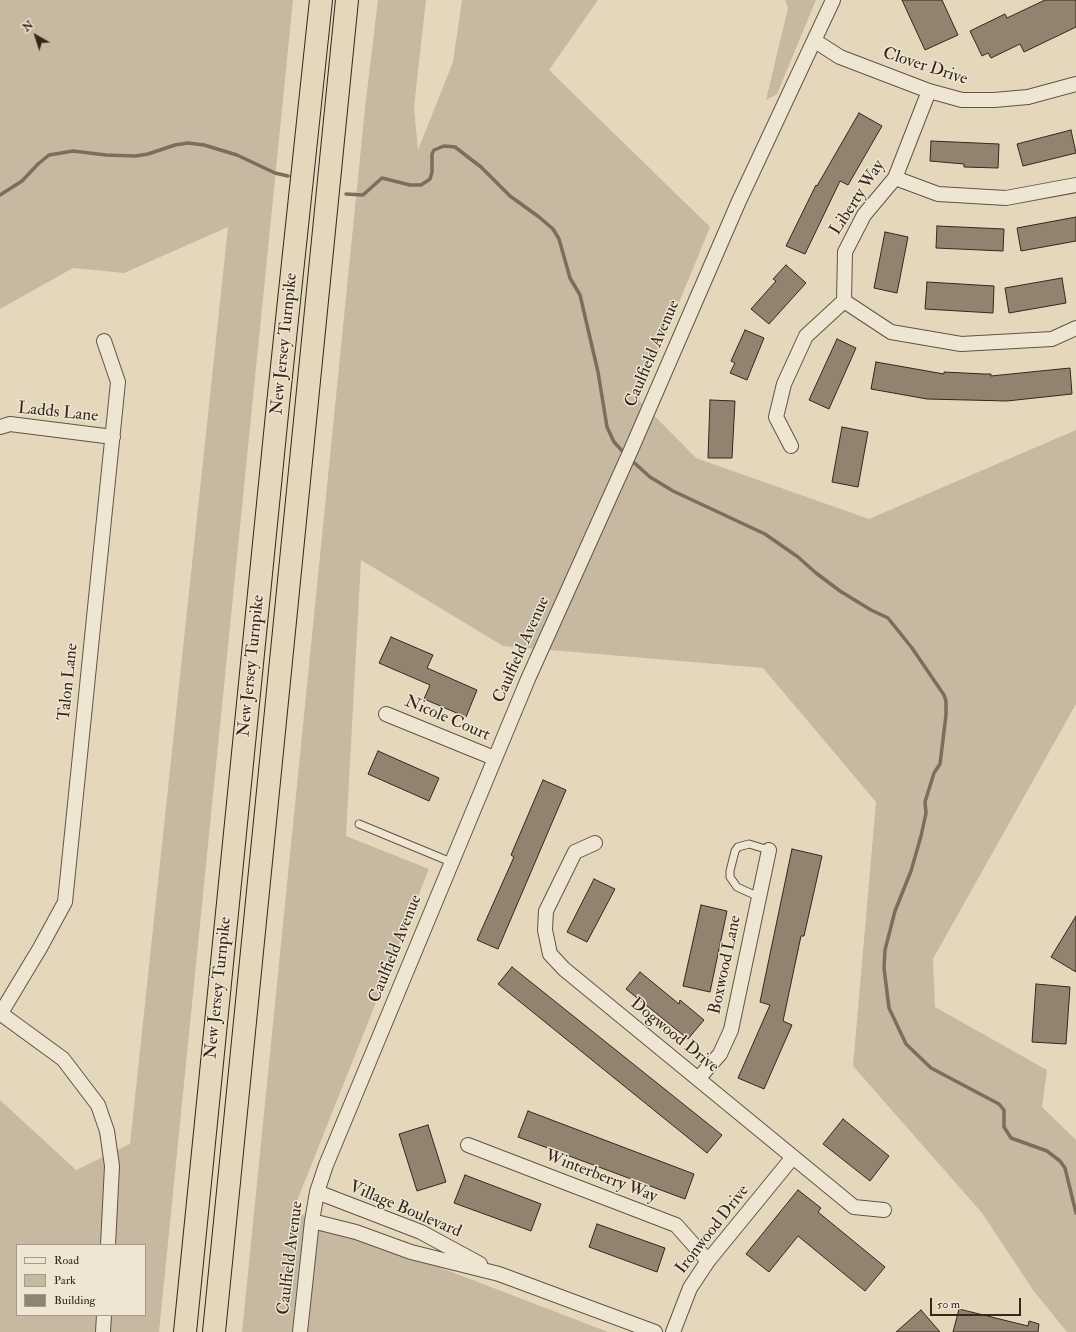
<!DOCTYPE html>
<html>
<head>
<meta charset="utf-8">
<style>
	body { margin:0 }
	#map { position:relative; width:1076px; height:1332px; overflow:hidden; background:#e5d7bc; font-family:"IM FELL Double Pica",serif }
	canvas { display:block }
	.legend { position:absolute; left:16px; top:1244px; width:130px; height:72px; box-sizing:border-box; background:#eee5d3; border:1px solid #a4998a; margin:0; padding:5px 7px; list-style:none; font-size:12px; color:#34281c }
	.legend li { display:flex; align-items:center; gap:8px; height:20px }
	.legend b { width:20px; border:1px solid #a4998a }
	.north { position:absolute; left:16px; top:16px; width:40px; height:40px; -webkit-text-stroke:3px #eee5d3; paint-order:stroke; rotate:321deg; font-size:11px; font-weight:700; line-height:16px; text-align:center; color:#34281c }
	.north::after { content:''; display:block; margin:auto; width:14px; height:18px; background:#34281c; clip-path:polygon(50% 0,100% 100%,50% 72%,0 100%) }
	.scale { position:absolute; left:930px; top:1298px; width:91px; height:18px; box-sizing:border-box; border:2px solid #34281c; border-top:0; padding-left:5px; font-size:12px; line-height:14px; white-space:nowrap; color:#34281c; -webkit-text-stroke:3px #eee5d3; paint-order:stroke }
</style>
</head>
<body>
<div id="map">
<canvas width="1076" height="1332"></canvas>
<ul class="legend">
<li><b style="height:5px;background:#eee5d3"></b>Road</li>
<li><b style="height:11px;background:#c7b9a1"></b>Park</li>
<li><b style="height:11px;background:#90836f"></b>Building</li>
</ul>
<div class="north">N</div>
<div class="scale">50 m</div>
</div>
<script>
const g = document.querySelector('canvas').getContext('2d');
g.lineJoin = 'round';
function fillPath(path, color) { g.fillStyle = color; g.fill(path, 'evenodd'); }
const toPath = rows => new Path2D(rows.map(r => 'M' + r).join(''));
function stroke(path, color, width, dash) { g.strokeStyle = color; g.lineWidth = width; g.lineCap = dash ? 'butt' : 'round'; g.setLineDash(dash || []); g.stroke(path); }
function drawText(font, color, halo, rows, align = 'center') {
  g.font = font + ' "IM FELL Double Pica",serif'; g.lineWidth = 3; g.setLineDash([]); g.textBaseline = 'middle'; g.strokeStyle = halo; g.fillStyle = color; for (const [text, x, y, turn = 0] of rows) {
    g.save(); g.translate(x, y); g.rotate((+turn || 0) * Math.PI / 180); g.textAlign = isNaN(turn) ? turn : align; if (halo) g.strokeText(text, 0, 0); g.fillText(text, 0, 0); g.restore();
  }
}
fillPath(toPath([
	[0,0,293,0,159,1332,0,1332,0,1100,76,1170,130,1144,228,227,124,273,73,268,0,309],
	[17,1245,145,1245,145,1315,17,1315],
	[378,0,426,0,414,107,418,150,453,62,462,0,598,0,549,70,710,227,639,400,696,458,869,519,1076,430,1076,704,933,959,935,1007,1047,1070,1042,1107,1076,1140,1076,1332,1067,1332,1033,1290,982,1213,853,1066,876,802,763,668,503,646,361,560,346,836,429,869,293,1211,608,1332,242,1332,365,108],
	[785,0,816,0,777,94,766,100,788,8]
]), '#c7b9a1');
stroke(toPath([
	[346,194,363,195,382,178,410,185,421,185,430,179,432,172,432,154,434,150,444,146,455,147,481,167,510,196,539,217,553,229,559,239,570,278,580,295,598,372,607,427,614,442,626,455],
	[0,195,22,181,38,164,49,155,73,151,106,155,135,156,148,154,175,145,188,143,204,145,237,155,275,173,288,176],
	[630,459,650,477,673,491,765,534,798,557,816,573,840,591,871,610,888,618,912,648,944,695,946,701,946,715,940,764,934,773,925,802,926,813,921,836,911,871,895,911,885,950,884,968,889,1008,906,1044,931,1068,999,1104,1004,1110,1004,1127,1011,1138,1047,1151,1060,1161,1065,1168,1076,1213]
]), '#7a6e5c', 3.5);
const building = toPath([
	[902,0,942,0,958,35,925,50,902,0],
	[1045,0,1076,0,1076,27,1024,52,1020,44,991,58,988,53,982,56,970,31,1005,14,1007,18,1045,0],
	[859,113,882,126,848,185,840,181,805,254,786,246,816,185,817,186,859,113],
	[1071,130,1076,153,1023,166,1017,144,1071,130],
	[931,141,999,144,998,168,964,167,964,164,930,161,931,141],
	[1076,217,1076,241,1021,251,1017,228,1076,217],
	[937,226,1004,229,1003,251,936,248,937,226],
	[885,232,908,237,897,293,874,288,885,232],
	[786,265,806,283,769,324,751,309,776,281,773,279,786,265],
	[1062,278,1066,303,1009,313,1005,288,1062,278],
	[927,282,994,286,993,313,925,309,927,282],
	[745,330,764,338,747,380,730,373,735,363,731,361,745,330],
	[837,339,856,348,829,409,809,400,837,339],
	[876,362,944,374,944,372,984,374,991,374,991,376,1070,368,1072,394,1007,401,927,399,871,389,876,362],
	[710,400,735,401,732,458,708,458,710,400],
	[842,427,868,432,858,487,832,482,842,427],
	[391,637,433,655,427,668,477,690,466,717,424,699,430,685,379,663,391,637],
	[378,751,439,778,429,801,368,774,378,751],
	[543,780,566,790,498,949,477,940,514,857,511,855,543,780],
	[792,849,822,856,804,936,801,936,783,1021,792,1025,764,1089,738,1078,770,1005,760,1002,792,849],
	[594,879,615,889,587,942,567,932,594,879],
	[701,905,727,911,710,992,683,986,701,905],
	[1076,916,1076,972,1051,957,1076,916],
	[512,967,722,1135,707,1153,498,984,512,967],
	[640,972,679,1004,680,1000,704,1020,688,1039,626,989,640,972],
	[1036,984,1070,987,1066,1044,1032,1042,1036,984],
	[528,1111,694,1174,685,1199,518,1137,528,1111],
	[843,1119,889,1156,870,1181,823,1144,843,1119],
	[428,1125,446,1182,417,1191,399,1134,428,1125],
	[465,1175,541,1204,531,1231,454,1203,465,1175],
	[798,1190,821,1208,818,1212,885,1267,865,1291,798,1236,769,1272,746,1254,798,1190],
	[597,1224,665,1248,657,1272,589,1247,597,1224],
	[959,1309,1028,1326,1029,1321,1039,1324,1038,1332,953,1332,959,1309],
	[921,1310,940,1332,896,1332,921,1310]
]);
fillPath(building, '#90836f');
stroke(building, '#34281c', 1);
const lane = toPath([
	[359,824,451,862],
	[759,897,737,887,730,877,730,871,735,851,738,847,749,844,769,850]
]);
const street = toPath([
	[815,41,840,57,929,91,962,100,994,100,1028,97,1076,84],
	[929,91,895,178,864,215,845,252,844,301,891,332,961,344,1052,339,1076,328],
	[895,178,938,194,1006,198,1076,185],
	[0,427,10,424,113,437],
	[791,446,776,417,784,384,806,336,844,301],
	[386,714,494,758],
	[595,843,575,852,546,911,545,930,550,954,564,969,854,1207,884,1210],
	[0,1013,63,1059,98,1105,107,1131,112,1166,108,1245],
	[1,1013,40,948,65,902,118,382,104,341],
	[698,1079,720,1054,731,1030,769,850],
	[468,1145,676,1225,708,1261],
	[317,1192,421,1232,480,1264],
	[312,1221,356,1232,411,1252,499,1274,655,1332],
	[103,1332,104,1315],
	[300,1332,312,1221,317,1192,326,1165,528,679,631,450,739,201,833,0],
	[673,1332,690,1288,708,1261,793,1157]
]);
const highway = toPath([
	[185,1332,278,404,321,0],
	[214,1332,347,0]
]);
stroke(lane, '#605444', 9);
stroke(street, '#605444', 16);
stroke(highway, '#34281c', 24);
stroke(lane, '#eee5d3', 7);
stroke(street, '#eee5d3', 14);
stroke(highway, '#e5d7bc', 22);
drawText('17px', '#34281c', '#eee5d3', [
	["Clover Drive",925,67,18],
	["Liberty Way",858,198,-57],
	["New Jersey Turnpike",285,344,-84],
	["Caulfield Avenue",653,354,-67],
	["Ladds Lane",58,413,6],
	["Caulfield Avenue",522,650,-66],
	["New Jersey Turnpike",252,666,-84],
	["Talon Lane",69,682,-84],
	["Nicole Court",447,719,23],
	["Caulfield Avenue",396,949,-68],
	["Boxwood Lane",726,965,-78],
	["New Jersey Turnpike",219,988,-84],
	["Dogwood Drive",674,1036,39],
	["Winterberry Way",601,1177,21],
	["Village Boulevard",405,1210,23],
	["Ironwood Drive",713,1230,-52],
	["Caulfield Avenue",291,1258,-83]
]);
</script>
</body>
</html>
